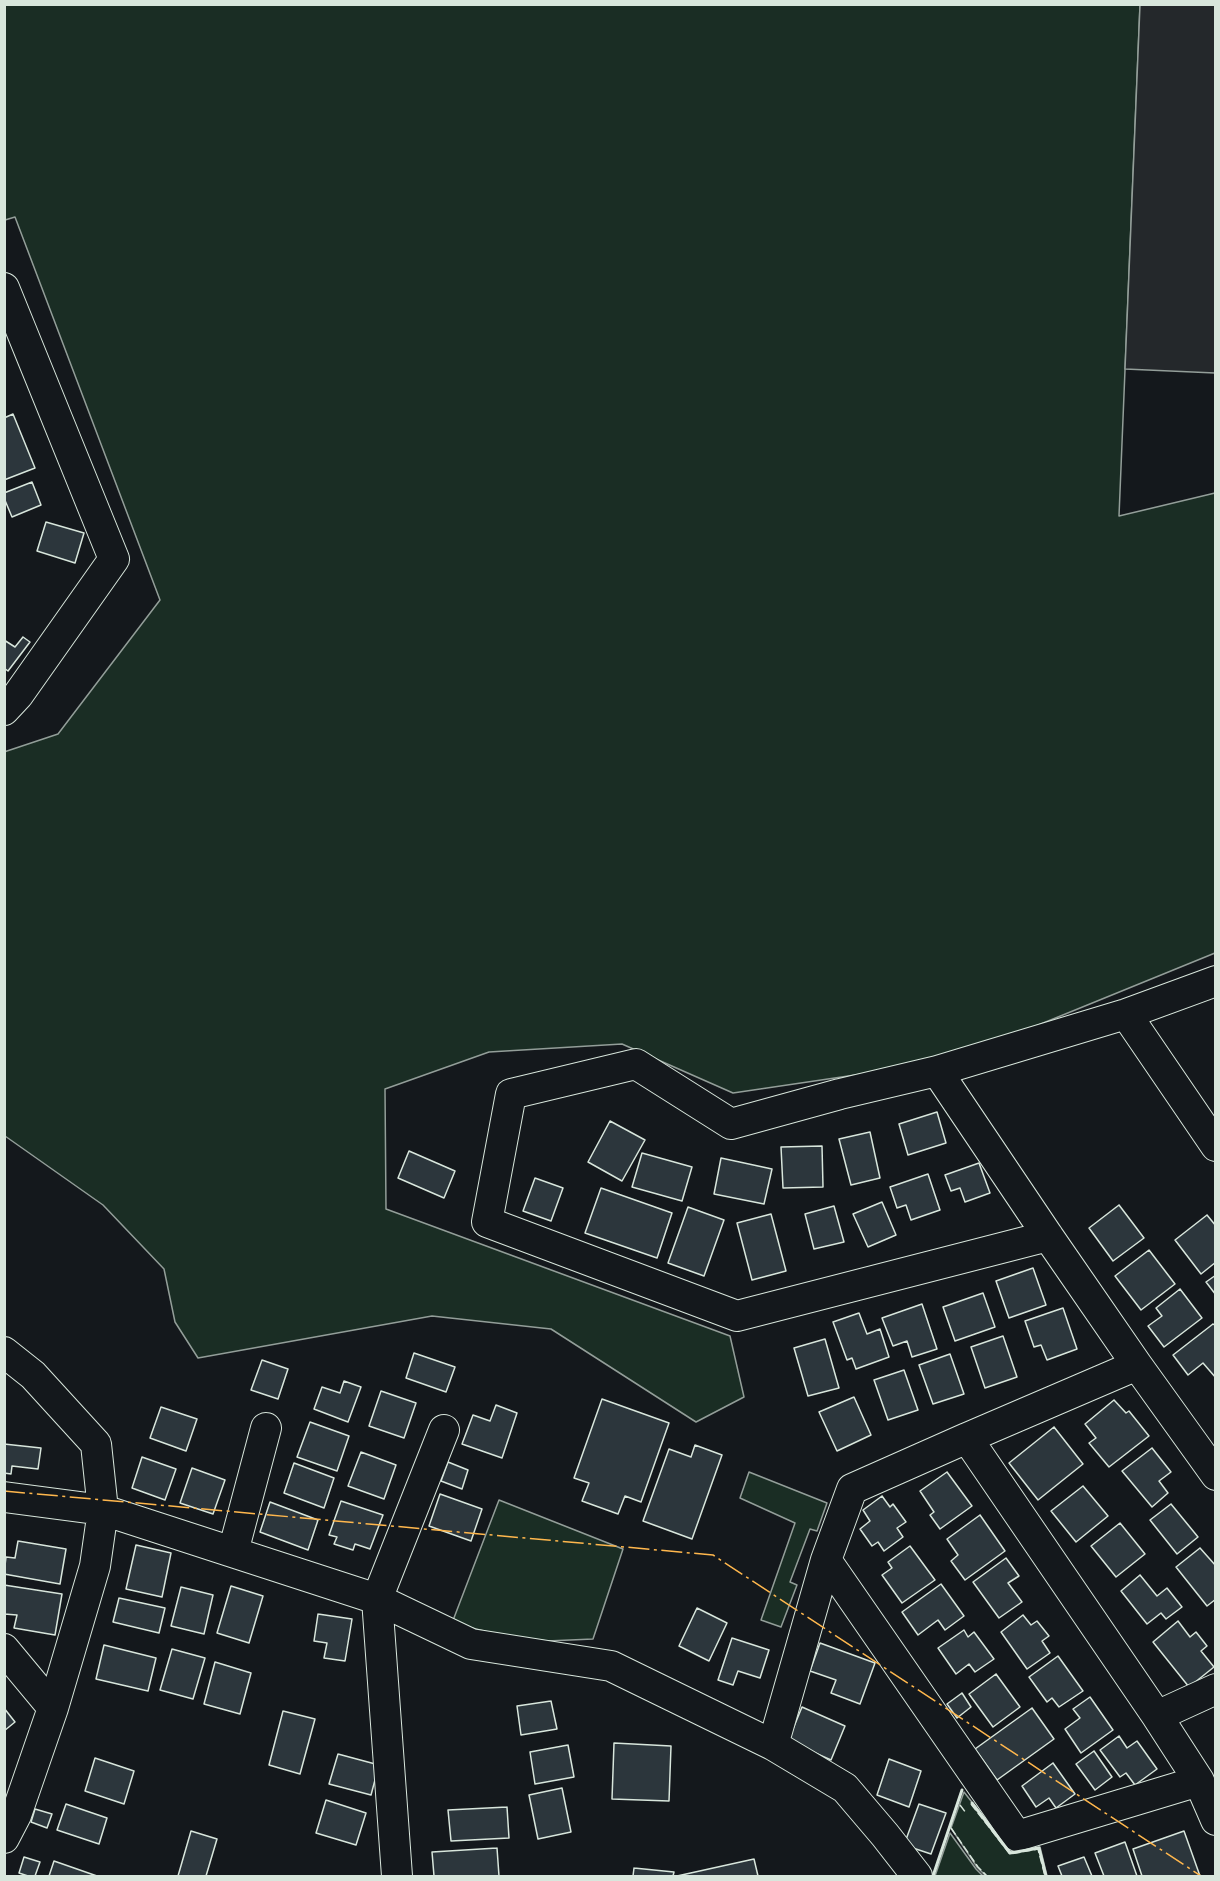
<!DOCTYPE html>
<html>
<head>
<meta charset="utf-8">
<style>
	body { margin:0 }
	#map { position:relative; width:1220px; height:1881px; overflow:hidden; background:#14181c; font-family:"Exo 2",sans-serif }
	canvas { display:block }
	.frame { position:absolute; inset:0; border:6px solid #d8e6dc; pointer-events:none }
</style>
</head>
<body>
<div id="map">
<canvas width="1220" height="1881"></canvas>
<div class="frame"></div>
</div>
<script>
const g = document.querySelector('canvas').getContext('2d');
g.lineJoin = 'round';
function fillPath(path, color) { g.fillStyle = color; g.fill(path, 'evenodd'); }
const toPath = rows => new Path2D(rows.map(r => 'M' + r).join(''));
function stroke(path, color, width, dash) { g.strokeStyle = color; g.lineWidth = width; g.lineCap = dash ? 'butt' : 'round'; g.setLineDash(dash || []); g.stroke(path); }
const green = toPath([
	[5,5,1140,5,1119,516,1215,493,1215,953,950,1061,733,1093,622,1044,489,1052,385,1089,386,1209,730,1336,744,1397,696,1422,551,1329,432,1316,198,1358,175,1322,164,1269,103,1205,5,1136,4,752,58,734,160,600,15,217,5,220,5,5],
	[749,1472,827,1503,817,1531,810,1529,790,1582,797,1585,781,1627,761,1620,795,1523,740,1498,749,1472],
	[499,1500,623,1549,593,1639,547,1641,500,1635,452,1623,499,1500],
	[964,1792,1011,1852,1040,1847,1047,1876,986,1876,977,1867,951,1828,964,1792],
	[950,1833,976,1869,983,1876,935,1876,950,1833]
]);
fillPath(green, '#1a2d24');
stroke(green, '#939e99', 1.5);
const parking = toPath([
	[1140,5,1215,5,1215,373,1125,369,1140,5]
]);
fillPath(parking, '#24282b');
stroke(parking, '#939e99', 1.5);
const building = toPath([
	[13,414,35,468,4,480,4,418,13,414],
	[32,482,41,505,12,517,4,498,4,493,32,482],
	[46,522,84,533,75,563,37,551,46,522],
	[23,637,30,642,8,671,4,668,4,640,15,647,23,637],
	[937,1112,946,1143,908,1155,899,1124,937,1112],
	[610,1121,645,1140,622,1181,588,1162,610,1121],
	[870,1132,880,1178,851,1185,839,1139,870,1132],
	[822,1146,823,1187,783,1188,781,1147,822,1146],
	[409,1151,455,1171,444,1198,398,1178,409,1151],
	[642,1153,692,1167,682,1201,632,1187,642,1153],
	[721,1158,772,1169,764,1204,714,1194,721,1158],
	[979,1163,990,1193,965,1202,960,1188,951,1191,945,1175,979,1163],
	[928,1174,940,1210,911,1220,906,1205,897,1208,890,1187,928,1174],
	[535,1178,563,1188,551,1221,523,1211,535,1178],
	[601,1188,672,1213,657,1258,585,1233,601,1188],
	[882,1202,896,1235,868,1247,853,1214,882,1202],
	[1119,1205,1144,1238,1113,1261,1089,1228,1119,1205],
	[834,1206,844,1242,814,1249,805,1214,834,1206],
	[688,1207,724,1220,704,1276,668,1263,688,1207],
	[771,1214,786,1271,752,1280,737,1223,771,1214],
	[1207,1215,1216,1226,1216,1262,1201,1274,1175,1240,1207,1215],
	[1149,1250,1175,1284,1141,1310,1115,1276,1149,1250],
	[1033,1268,1046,1305,1009,1318,996,1281,1033,1268],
	[1216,1275,1216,1295,1206,1282,1216,1275],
	[1180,1289,1202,1318,1164,1347,1148,1326,1162,1316,1156,1308,1180,1289],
	[983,1293,995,1327,955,1341,943,1307,983,1293],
	[922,1304,937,1349,912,1357,907,1341,893,1346,882,1318,922,1304],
	[1063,1308,1077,1349,1047,1360,1041,1345,1034,1347,1025,1321,1063,1308],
	[859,1313,867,1334,880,1329,889,1357,856,1369,852,1358,847,1360,833,1322,859,1313],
	[1213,1324,1216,1326,1216,1378,1203,1363,1188,1375,1173,1355,1213,1324],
	[1003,1336,1017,1377,985,1388,971,1347,1003,1336],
	[825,1339,839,1388,808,1396,794,1348,825,1339],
	[414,1353,455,1367,446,1392,406,1378,414,1353],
	[950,1354,964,1394,933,1404,919,1365,950,1354],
	[262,1360,288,1369,278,1399,251,1390,262,1360],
	[904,1370,918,1410,888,1420,874,1380,904,1370],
	[344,1381,361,1387,348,1422,314,1409,322,1387,340,1393,344,1381],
	[381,1391,416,1403,404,1438,369,1426,381,1391],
	[854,1397,871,1435,837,1451,819,1412,854,1397],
	[602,1399,669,1423,641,1502,625,1496,618,1514,582,1501,589,1483,574,1478,602,1399],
	[1114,1400,1126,1413,1129,1411,1149,1436,1109,1467,1089,1443,1096,1438,1085,1424,1114,1400],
	[496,1405,517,1413,502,1458,462,1444,473,1415,490,1421,496,1405],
	[161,1407,197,1419,186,1451,150,1438,161,1407],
	[310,1422,349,1436,337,1471,297,1457,310,1422],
	[1054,1427,1083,1464,1038,1500,1009,1463,1054,1427],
	[4,1444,41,1448,38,1469,12,1466,11,1474,4,1473,4,1444],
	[695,1445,722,1455,692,1539,643,1521,669,1449,691,1457,695,1445],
	[1152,1448,1171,1472,1159,1481,1168,1493,1152,1507,1122,1471,1152,1448],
	[361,1452,396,1465,384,1499,348,1486,361,1452],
	[142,1457,176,1469,165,1500,132,1488,142,1457],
	[448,1462,468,1470,462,1489,441,1481,448,1462],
	[294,1463,334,1478,324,1508,284,1493,294,1463],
	[192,1468,225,1480,213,1514,180,1503,192,1468],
	[947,1472,972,1506,940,1529,930,1515,934,1512,920,1491,947,1472],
	[1083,1486,1108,1516,1076,1542,1051,1511,1083,1486],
	[440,1494,482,1509,471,1541,429,1526,440,1494],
	[882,1496,890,1507,893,1504,906,1522,897,1528,903,1537,884,1551,878,1542,872,1546,860,1529,870,1521,863,1510,882,1496],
	[341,1501,383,1515,370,1549,355,1544,353,1550,334,1544,337,1537,329,1535,341,1501],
	[270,1502,318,1520,308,1550,260,1532,270,1502],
	[1171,1504,1198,1537,1177,1554,1150,1520,1171,1504],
	[980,1515,1005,1551,965,1580,951,1561,958,1555,947,1539,980,1515],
	[1120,1523,1145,1554,1116,1577,1091,1546,1120,1523],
	[18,1541,66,1549,60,1584,4,1574,6,1557,15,1558,18,1541],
	[136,1545,171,1553,162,1597,126,1589,136,1545],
	[910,1546,935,1580,902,1603,882,1575,892,1568,888,1562,910,1546],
	[1200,1548,1216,1566,1216,1599,1207,1606,1176,1567,1200,1548],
	[1006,1558,1019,1576,1008,1583,1022,1602,999,1618,973,1582,1006,1558],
	[1140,1575,1157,1596,1167,1588,1182,1607,1166,1619,1161,1613,1147,1624,1121,1591,1140,1575],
	[941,1584,964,1616,945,1630,938,1620,918,1635,902,1612,941,1584],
	[4,1585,62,1594,55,1635,14,1628,17,1615,4,1614,4,1585],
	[231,1586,263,1596,249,1643,217,1633,231,1586],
	[181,1587,213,1595,204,1634,171,1626,181,1587],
	[119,1598,165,1608,159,1633,113,1622,119,1598],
	[697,1608,727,1623,709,1661,679,1646,697,1608],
	[318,1614,352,1619,345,1661,324,1658,327,1643,314,1641,318,1614],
	[1023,1615,1031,1625,1037,1621,1049,1636,1042,1641,1050,1653,1027,1669,1001,1632,1023,1615],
	[1178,1621,1190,1637,1196,1632,1207,1646,1201,1651,1214,1667,1189,1687,1153,1642,1178,1621],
	[964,1630,968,1637,974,1632,994,1659,975,1672,969,1664,956,1674,938,1648,964,1630],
	[732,1638,769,1650,760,1678,738,1671,733,1685,718,1680,732,1638],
	[820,1643,875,1663,860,1704,831,1693,836,1680,810,1671,820,1643],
	[104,1645,156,1658,148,1691,96,1679,104,1645],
	[172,1649,205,1658,193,1699,160,1690,172,1649],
	[1058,1656,1083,1691,1059,1707,1052,1698,1047,1702,1029,1677,1058,1656],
	[215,1662,251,1673,240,1714,204,1704,215,1662],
	[996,1674,1020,1707,993,1727,969,1694,996,1674],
	[962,1693,971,1707,957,1718,947,1704,962,1693],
	[1090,1697,1113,1730,1081,1753,1065,1729,1080,1718,1073,1709,1090,1697],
	[551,1701,557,1729,521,1735,517,1706,551,1701],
	[802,1707,845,1726,831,1760,788,1741,802,1707],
	[4,1708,15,1722,4,1731,4,1708],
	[1032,1708,1054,1739,997,1780,975,1749,1032,1708],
	[283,1711,315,1719,300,1774,269,1765,283,1711],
	[1119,1736,1127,1748,1137,1741,1157,1769,1135,1785,1126,1773,1120,1777,1100,1750,1119,1736],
	[614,1743,671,1746,669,1801,612,1799,614,1743],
	[568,1745,574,1777,535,1784,530,1752,568,1745],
	[1094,1751,1112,1777,1095,1790,1076,1764,1094,1751],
	[338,1754,379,1765,371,1795,329,1784,338,1754],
	[95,1758,134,1771,124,1804,85,1791,95,1758],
	[889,1759,921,1771,909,1807,877,1795,889,1759],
	[1053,1763,1075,1794,1056,1808,1049,1798,1036,1807,1022,1786,1053,1763],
	[562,1788,571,1832,538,1839,529,1795,562,1788],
	[326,1800,366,1813,356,1845,316,1833,326,1800],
	[66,1804,107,1818,99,1844,57,1830,66,1804],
	[919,1804,946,1813,931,1854,904,1845,919,1804],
	[507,1807,509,1838,451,1841,448,1810,507,1807],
	[35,1809,52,1814,47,1828,31,1822,35,1809],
	[191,1831,217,1839,206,1876,178,1876,191,1831],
	[1184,1831,1200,1876,1142,1876,1133,1849,1184,1831],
	[1125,1842,1137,1876,1104,1876,1095,1853,1125,1842],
	[497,1848,499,1876,434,1876,432,1852,497,1848],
	[24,1857,40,1862,35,1876,28,1876,19,1873,24,1857],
	[1084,1857,1092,1876,1062,1876,1058,1866,1084,1857],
	[754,1859,758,1876,677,1876,754,1859],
	[54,1861,97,1876,49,1876,54,1861],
	[634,1868,674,1872,673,1876,633,1876,634,1868]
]);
fillPath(building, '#2c363c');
stroke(building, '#d8e6dc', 1.5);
const street = toPath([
	[4,288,114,559,18,695,4,710],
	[1126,1014,1216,1146],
	[937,1071,1048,1236,1137,1365,967,1438,1157,1716,1199,1781,1216,1820],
	[1048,1236,737,1316,487,1222,511,1094,636,1064,731,1124,840,1094,937,1071,1126,1014,1216,981],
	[4,1352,33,1375,96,1444,103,1510,95,1566,53,1708,16,1815,4,1838],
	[1137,1365,1216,1475],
	[4,1497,103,1510,377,1599,471,1644,611,1666,773,1745,845,1788,885,1835,917,1876],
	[233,1552,266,1428],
	[826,1560,1017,1836,1199,1781],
	[4,1649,53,1708],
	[1157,1716,1216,1689],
	[773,1745,826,1560,852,1489,967,1438],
	[397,1876,377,1599,444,1430]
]);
stroke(street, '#d8e6dc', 32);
stroke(street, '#14181c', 30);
stroke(toPath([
	[971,1804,1010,1854,1038,1849,1045,1876],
	[960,1805,966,1813],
	[951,1828,978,1867,987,1876]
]), '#d8e6dc', 1.5, [8, 3]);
stroke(toPath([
	[972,1803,1010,1853,1039,1848,1046,1876],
	[933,1876,962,1790]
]), '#d8e6dc', 3);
stroke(toPath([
	[4,1491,713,1555,1201,1876]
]), '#ffb74d', 1.5, [21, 4.5, 3, 4.5]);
</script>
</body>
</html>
